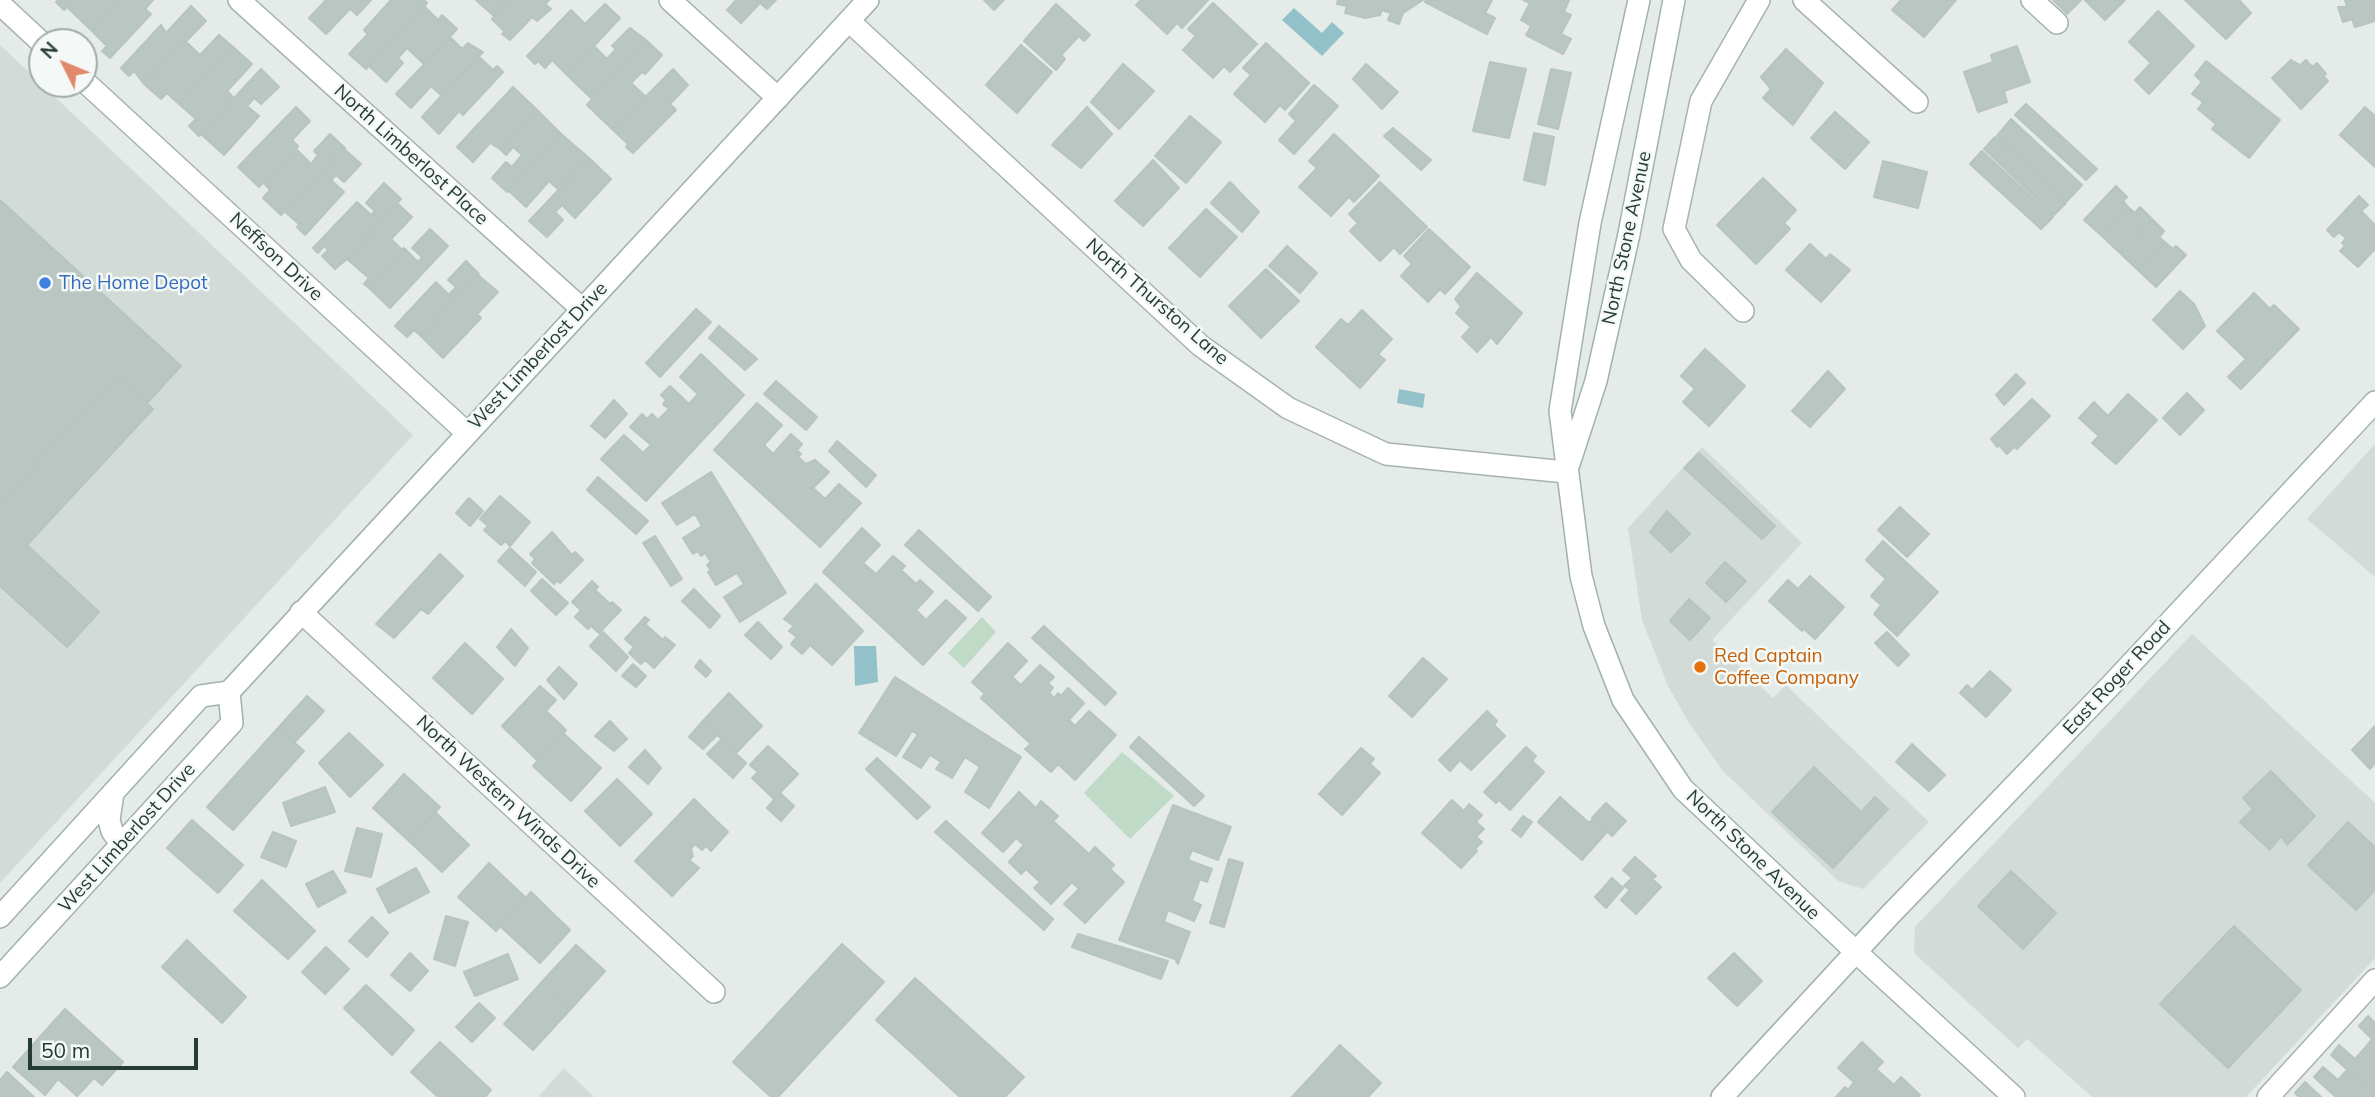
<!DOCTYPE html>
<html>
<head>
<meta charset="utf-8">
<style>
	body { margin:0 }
	#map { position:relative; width:2375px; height:1097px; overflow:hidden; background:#e4ebe8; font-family:Mulish,sans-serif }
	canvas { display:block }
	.north { position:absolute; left:28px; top:28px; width:70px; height:70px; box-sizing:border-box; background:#f4f8f6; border:2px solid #a1aca9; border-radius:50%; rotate:313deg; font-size:19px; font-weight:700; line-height:28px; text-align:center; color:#253b35 }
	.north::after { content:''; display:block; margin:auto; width:24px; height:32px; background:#e1896c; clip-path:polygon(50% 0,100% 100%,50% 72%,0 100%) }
	.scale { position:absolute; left:28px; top:1038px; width:170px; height:32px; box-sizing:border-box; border:4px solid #253b35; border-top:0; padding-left:9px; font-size:21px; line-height:24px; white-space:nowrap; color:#253b35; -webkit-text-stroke:5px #f4f8f6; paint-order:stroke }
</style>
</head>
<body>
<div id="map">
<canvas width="2375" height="1097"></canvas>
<div class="north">N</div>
<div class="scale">50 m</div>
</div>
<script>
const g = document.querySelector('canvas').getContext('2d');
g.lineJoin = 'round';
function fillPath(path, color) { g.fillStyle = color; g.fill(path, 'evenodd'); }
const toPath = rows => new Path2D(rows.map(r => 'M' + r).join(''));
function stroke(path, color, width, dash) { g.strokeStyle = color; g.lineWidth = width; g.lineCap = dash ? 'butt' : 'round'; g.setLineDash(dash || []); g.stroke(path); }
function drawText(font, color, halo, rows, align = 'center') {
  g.font = font + ' Mulish,sans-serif'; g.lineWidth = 5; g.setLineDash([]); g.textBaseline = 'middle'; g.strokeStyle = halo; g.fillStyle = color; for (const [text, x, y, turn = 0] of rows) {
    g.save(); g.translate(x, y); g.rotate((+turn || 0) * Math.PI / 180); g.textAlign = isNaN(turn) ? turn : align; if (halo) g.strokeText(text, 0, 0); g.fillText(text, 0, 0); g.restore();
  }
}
fillPath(toPath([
	[0,45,413,435,0,883],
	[2375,444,2375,577,2307,519],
	[1702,447,1802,543,1712,640,1773,698,1786,685,1929,822,1863,889,1838,881,1723,771,1689,723,1668,686,1642,620,1628,528],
	[2192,634,2375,803,2375,958,2246,1097,2092,1097,2027,1039,2018,1048,1914,953,1915,927],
	[564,1068,594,1097,538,1097]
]), '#d2dbd7');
fillPath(toPath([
	[982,617,996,632,964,668,948,653],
	[1122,752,1174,796,1130,839,1084,793]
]), '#bfdac7');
fillPath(toPath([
	[1294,8,1322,33,1332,22,1344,33,1322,56,1282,20],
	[1399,389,1425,394,1423,408,1397,403],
	[854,646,876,646,878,682,855,686]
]), '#93c1ca');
const building = toPath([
	[58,0,74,0,64,10,56,2,58,0],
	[74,0,121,0,92,31,67,7,74,0],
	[121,0,153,0,145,9,151,14,110,58,102,51,107,46,92,31,121,0],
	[326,0,371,0,357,15,350,9,326,34,309,18,326,0],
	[391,0,424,0,427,3,366,69,349,54,368,34,364,30,391,0],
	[476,0,509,0,494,16,476,0],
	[509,0,549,0,545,4,551,9,537,21,532,17,510,40,502,34,505,32,492,19,509,0],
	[736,0,776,0,767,9,760,3,741,23,727,10,736,0],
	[984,0,1004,0,994,10,984,0],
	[1141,0,1208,0,1182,28,1177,23,1167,34,1136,5,1141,0],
	[1338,0,1423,0,1403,13,1399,24,1388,20,1391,13,1382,10,1380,15,1365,18,1345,13,1347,6,1337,4,1338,0],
	[1426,0,1492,0,1485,13,1495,18,1487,34,1425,2,1426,0],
	[1523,0,1569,0,1564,12,1571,15,1561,34,1571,39,1563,54,1526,35,1531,26,1521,20,1530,3,1523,0],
	[1901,0,1956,0,1924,37,1892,10,1901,0],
	[2053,0,2081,0,2067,14,2053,0],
	[2085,0,2125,0,2105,20,2085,0],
	[2185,0,2239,0,2251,13,2226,39,2185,0],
	[2345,0,2374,0,2375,21,2355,27,2352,19,2343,22,2338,7,2347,7,2345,0],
	[1213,3,1257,44,1230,72,1224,66,1213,78,1183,50,1196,36,1188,29,1213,3],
	[605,4,620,18,567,75,552,60,545,68,538,61,535,64,527,56,571,10,585,24,605,4],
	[1056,4,1090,35,1084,41,1079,36,1061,55,1065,59,1056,70,1024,41,1056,4],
	[191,6,206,21,144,84,134,71,129,76,121,68,161,25,166,33,191,6],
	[424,6,438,20,442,15,457,29,424,64,407,48,398,58,403,63,386,82,369,66,424,6],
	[2158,11,2194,46,2149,94,2135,80,2151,63,2129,42,2158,11],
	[630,28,646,40,592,99,567,75,594,46,607,59,616,49,612,46,630,28],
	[219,35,232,46,179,104,167,93,161,99,144,84,185,41,200,55,219,35],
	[450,37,462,49,468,43,483,52,442,96,431,86,411,108,396,94,450,37],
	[646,40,662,55,645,74,642,72,631,83,646,97,613,130,587,105,646,40],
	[1266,43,1309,83,1285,110,1280,105,1265,122,1234,94,1251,75,1243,68,1266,43],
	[1021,45,1052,72,1017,113,986,85,1021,45],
	[232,46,252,64,227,91,234,98,199,136,189,126,196,119,179,104,232,46],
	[2017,46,2030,82,2004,91,2007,102,1978,112,1964,72,1993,62,1991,55,2017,46],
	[1786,49,1823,83,1793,125,1763,98,1771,89,1761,77,1786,49],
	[478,56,493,70,497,66,503,72,463,115,459,111,439,134,422,117,478,56],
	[2291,60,2300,65,2306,60,2312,67,2317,63,2326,74,2323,76,2328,81,2301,109,2272,78,2291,60],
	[2206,61,2280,120,2249,158,2212,129,2216,124,2198,109,2203,102,2192,94,2202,82,2195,75,2206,61],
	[1490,62,1526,69,1509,138,1473,131,1490,62],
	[1123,64,1154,91,1119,129,1091,102,1123,64],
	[1366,64,1398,92,1382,109,1353,79,1366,64],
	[261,69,279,87,261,104,254,98,247,106,259,116,224,155,201,134,261,69],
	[673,69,688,85,671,103,667,98,665,99,676,110,633,153,626,147,628,144,613,130,673,69],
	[1551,69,1571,73,1558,129,1538,124,1551,69],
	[1314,85,1338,106,1294,154,1279,140,1296,121,1289,114,1314,85],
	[513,87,535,108,500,149,490,143,473,162,457,147,513,87],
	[2026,104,2097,169,2086,180,2015,115,2026,104],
	[296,107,310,121,292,140,298,146,296,149,259,187,238,167,296,107],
	[1087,107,1112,134,1081,168,1052,145,1087,107],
	[2365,107,2375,116,2375,167,2340,135,2365,107],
	[535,108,560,133,507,192,492,178,506,162,512,167,522,155,513,147,506,155,500,149,535,108],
	[1835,112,1869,142,1845,169,1811,138,1835,112],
	[1190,116,1221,142,1186,183,1155,156,1190,116],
	[2011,119,2082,185,2067,201,1997,136,2011,119],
	[1393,128,1431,160,1421,170,1384,136,1393,128],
	[560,133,589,158,559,190,549,181,526,207,508,190,560,133],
	[1534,133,1554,137,1545,185,1524,180,1534,133],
	[330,134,345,148,343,148,281,215,263,198,270,190,264,183,296,149,311,164,318,155,314,151,330,134],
	[1334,134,1379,176,1354,202,1349,197,1331,216,1299,187,1317,168,1309,161,1334,134],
	[1995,137,2066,203,2054,215,1984,149,1995,137],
	[343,148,361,164,344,182,336,175,331,180,344,192,305,235,297,227,299,224,284,211,343,148],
	[1982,151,2053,217,2041,229,1970,164,1982,151],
	[589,158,611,179,575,218,562,205,555,212,563,220,547,237,529,221,589,158],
	[1153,160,1179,188,1143,226,1115,201,1153,160],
	[1883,161,1927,172,1918,208,1874,197,1883,161],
	[1763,178,1796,210,1784,223,1790,229,1756,264,1717,225,1763,178],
	[1230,182,1259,212,1242,232,1211,203,1230,182],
	[1380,182,1427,227,1400,254,1394,247,1380,261,1350,231,1358,223,1349,214,1380,182],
	[384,183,401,199,347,259,335,269,322,256,328,250,324,246,318,253,313,248,357,202,371,215,375,211,366,203,384,183],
	[2116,186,2127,197,2123,201,2128,207,2102,236,2084,220,2116,186],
	[2359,196,2368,205,2361,211,2375,225,2375,249,2358,267,2340,251,2345,246,2342,243,2346,238,2339,232,2334,237,2327,230,2359,196],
	[0,200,181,366,147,403,117,376,0,503,0,200],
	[398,204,412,217,391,239,402,250,368,287,364,284,369,278,347,259,398,204],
	[2128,207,2135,213,2140,207,2152,219,2120,253,2102,236,2128,207],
	[1206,209,1237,237,1200,277,1169,248,1206,209],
	[2152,219,2164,231,2159,237,2166,243,2139,271,2120,253,2152,219],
	[430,229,448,246,390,308,368,287,404,248,418,262,422,257,412,248,430,229],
	[1429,229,1470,267,1445,294,1440,289,1428,302,1401,276,1412,264,1404,256,1429,229],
	[2166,243,2173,249,2176,246,2186,255,2156,287,2139,271,2166,243],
	[1810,244,1826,259,1830,254,1850,270,1821,302,1786,270,1810,244],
	[1287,246,1317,273,1300,293,1269,266,1287,246],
	[466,261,479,274,421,336,414,330,407,337,395,326,436,282,449,295,456,287,448,280,466,261],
	[1266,269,1299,301,1261,338,1229,306,1266,269],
	[1477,273,1522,313,1497,344,1491,337,1477,352,1462,337,1471,327,1456,313,1461,307,1455,299,1477,273],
	[478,275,498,292,477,314,481,318,443,358,421,336,478,275],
	[2180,291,2194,304,2205,326,2183,349,2153,320,2180,291],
	[2254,293,2270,309,2274,305,2299,329,2241,389,2228,377,2246,359,2217,331,2254,293],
	[696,309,711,322,660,377,646,363,696,309],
	[1362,310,1392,339,1378,354,1385,360,1360,388,1316,347,1341,319,1348,325,1362,310],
	[719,326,757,359,745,370,709,338,719,326],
	[1705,349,1745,386,1709,426,1683,402,1695,389,1681,376,1705,349],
	[701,354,744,395,646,501,601,459,624,435,643,453,651,445,630,427,642,414,647,419,652,414,658,420,669,409,663,404,666,400,661,395,670,386,689,404,698,394,680,377,701,354],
	[1828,371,1845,389,1810,427,1792,411,1828,371],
	[2016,374,2025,383,2004,405,1996,395,2016,374],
	[117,376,153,409,27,545,99,612,67,647,0,586,0,503,117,376],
	[776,381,817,417,806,430,764,394,776,381],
	[2187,393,2204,410,2180,435,2163,418,2187,393],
	[2128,394,2157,420,2116,464,2092,443,2099,436,2079,418,2094,402,2108,416,2128,394],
	[2032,399,2050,416,2017,449,2014,447,2007,454,1999,445,1997,447,1991,439,2032,399],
	[614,400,627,414,605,438,591,426,614,400],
	[757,403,782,425,764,445,773,454,791,434,802,444,797,450,801,454,798,457,806,464,815,460,829,472,813,488,825,499,839,484,861,503,820,547,714,450,757,403],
	[837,441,876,475,866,487,829,451,837,441],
	[1699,453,1775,526,1762,539,1684,468,1699,453],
	[711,472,786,593,740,622,724,597,744,584,737,573,716,585,708,572,711,571,707,565,711,562,705,553,701,556,698,551,693,554,683,538,702,526,695,514,677,525,662,503,711,472],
	[598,477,648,521,636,534,587,490,598,477],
	[500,496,530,522,510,546,505,541,501,545,484,530,488,526,480,519,500,496],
	[469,498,483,511,470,526,456,513,469,498],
	[1900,507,1929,534,1907,557,1878,530,1900,507],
	[1667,511,1690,534,1671,552,1650,532,1667,511],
	[862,528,880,545,863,563,876,574,893,556,905,566,901,570,916,584,920,580,933,592,916,610,926,620,946,600,966,618,923,665,823,572,862,528],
	[919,530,991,597,978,611,905,545,919,530],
	[552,532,572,555,575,552,583,560,560,583,557,581,554,584,532,563,535,559,530,554,552,532],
	[655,536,682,579,671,586,643,543,655,536],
	[1883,541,1938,592,1897,636,1874,614,1881,605,1871,596,1886,579,1866,560,1883,541],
	[510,548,536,572,525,586,498,561,510,548],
	[440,554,463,576,428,614,421,609,394,638,376,624,440,554],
	[1725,562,1746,581,1726,602,1706,583,1725,562],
	[1810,576,1844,607,1815,639,1804,629,1802,631,1769,601,1788,580,1798,589,1810,576],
	[542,579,568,603,556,615,531,591,542,579],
	[592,581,598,587,595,590,610,604,612,602,621,610,599,633,591,626,588,629,575,617,581,610,572,602,592,581],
	[816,584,863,631,832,665,810,645,802,654,791,644,797,637,789,631,794,626,784,619,816,584],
	[694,589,720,616,710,628,682,601,694,589],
	[1689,599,1710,618,1690,640,1670,621,1689,599],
	[645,617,649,620,645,624,663,640,665,637,675,645,654,668,645,660,641,664,629,653,634,647,625,639,645,617],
	[758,622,782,647,771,659,745,635,758,622],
	[1044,626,1116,693,1105,705,1032,638,1044,626],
	[511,629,528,648,515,666,497,647,511,629],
	[603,632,628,657,616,671,590,646,603,632],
	[1887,632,1909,655,1898,666,1875,643,1887,632],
	[465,643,503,679,472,714,433,678,465,643],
	[1008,643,1027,661,1012,677,1021,685,1040,665,1054,677,1048,683,1053,688,1049,693,1054,698,1058,693,1061,696,1068,688,1084,703,1069,720,1075,726,1089,711,1116,735,1075,780,1058,764,1051,772,1025,749,1031,744,981,698,985,694,972,682,1008,643],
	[1423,658,1447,679,1412,717,1389,696,1423,658],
	[700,660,711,671,706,677,695,667,700,660],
	[633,664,646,676,636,687,622,676,633,664],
	[559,667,577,684,564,699,547,680,559,667],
	[1990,671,2011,690,1986,717,1960,693,1967,685,1972,690,1990,671],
	[895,677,1021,757,989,808,965,792,980,767,965,757,952,778,936,769,941,762,930,755,921,768,903,757,918,734,912,731,896,756,859,733,895,677],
	[540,686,556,700,546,711,566,730,538,761,502,726,540,686],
	[729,693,762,726,737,752,702,722,729,693],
	[307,696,324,711,294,743,278,728,307,696],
	[1487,711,1497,721,1494,725,1505,736,1471,770,1460,760,1450,771,1439,760,1487,711],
	[610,721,627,739,614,751,595,736,610,721],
	[702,722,717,735,703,749,689,737,702,722],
	[2375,726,2375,763,2370,769,2352,750,2375,726],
	[278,728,304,751,233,830,207,807,278,728],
	[349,733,383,765,350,797,319,763,349,733],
	[563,733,601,768,571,801,533,766,563,733],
	[1139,737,1204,796,1194,806,1130,747,1139,737],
	[721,740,746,763,733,778,707,754,721,740],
	[1912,744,1945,775,1929,791,1896,762,1912,744],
	[768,746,798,774,774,799,752,778,758,772,750,765,768,746],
	[1526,747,1536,756,1532,761,1544,772,1510,810,1499,800,1496,803,1484,792,1526,747],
	[1361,748,1374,759,1370,764,1380,773,1342,815,1319,794,1361,748],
	[645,750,661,768,648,784,629,767,645,750],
	[877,758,930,807,917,819,866,769,877,758],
	[1814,767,1861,812,1875,797,1888,809,1833,868,1772,812,1814,767],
	[2271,771,2315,816,2287,845,2281,836,2270,850,2240,822,2253,809,2243,798,2271,771],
	[404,774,440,807,409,841,373,808,404,774],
	[617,779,652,814,620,846,585,811,617,779],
	[325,787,335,812,291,826,283,803,325,787],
	[1019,792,1036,808,1041,801,1058,816,1053,821,1089,854,1095,847,1114,865,1110,869,1124,882,1085,923,1064,904,1079,889,1072,882,1051,904,1034,888,1040,882,1026,869,1021,874,1009,862,1024,845,1016,838,1003,852,982,833,1019,792],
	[780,793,794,806,781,821,767,808,780,793],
	[1560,797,1589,823,1592,820,1606,833,1582,860,1538,822,1560,797],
	[694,799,728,832,711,851,706,846,702,850,695,844,691,849,693,856,689,860,699,868,672,896,635,861,694,799],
	[1452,800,1464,811,1469,804,1482,815,1476,822,1484,829,1476,837,1482,842,1475,849,1477,851,1461,868,1422,833,1452,800],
	[1606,803,1626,821,1612,836,1592,818,1606,803],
	[1173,805,1231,827,1218,860,1192,850,1188,860,1212,869,1207,882,1200,879,1192,901,1201,905,1194,921,1168,910,1164,922,1190,932,1178,964,1175,959,1119,940,1173,805],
	[436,813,469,845,442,872,409,841,436,813],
	[1523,816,1532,822,1521,837,1512,830,1523,816],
	[192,820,243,865,218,893,167,848,192,820],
	[946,821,1053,919,1044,930,935,832,946,821],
	[2348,822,2375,847,2375,890,2356,910,2308,865,2348,822],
	[357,828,382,834,371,877,345,871,357,828],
	[273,832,296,841,286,867,261,857,273,832],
	[1635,857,1656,876,1652,879,1661,887,1636,914,1621,900,1630,890,1624,886,1632,878,1623,870,1635,857],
	[1229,859,1243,863,1224,927,1210,923,1229,859],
	[489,863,526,898,496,931,458,897,489,863],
	[416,868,429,892,389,913,377,889,416,868],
	[333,871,346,892,318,907,306,884,333,871],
	[2011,871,2056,913,2023,949,1978,906,2011,871],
	[1612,878,1623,888,1606,908,1595,897,1612,878],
	[262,880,315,931,288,959,234,911,262,880],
	[531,892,570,930,540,963,501,927,531,892],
	[446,916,468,922,455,966,434,959,446,916],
	[372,917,388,933,367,957,349,941,372,917],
	[2234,926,2301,990,2228,1068,2160,1004,2234,926],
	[1078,934,1168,961,1161,979,1072,947,1078,934],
	[187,940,246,997,222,1023,162,967,187,940],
	[842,944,884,982,778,1097,771,1097,733,1062,842,944],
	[576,945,605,971,569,1011,540,984,576,945],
	[326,947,349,969,325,994,302,972,326,947],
	[410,953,428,971,410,991,391,975,410,953],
	[1734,953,1762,981,1737,1006,1708,978,1734,953],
	[508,954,518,979,475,996,464,972,508,954],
	[915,978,1024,1077,1005,1097,960,1097,876,1020,915,978],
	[540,984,569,1011,533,1050,504,1024,540,984],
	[366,985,414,1030,392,1055,344,1008,366,985],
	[479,1003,495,1018,472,1042,456,1027,479,1003],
	[65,1009,123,1062,102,1085,94,1078,77,1096,58,1079,45,1095,13,1067,65,1009],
	[2368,1016,2375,1023,2375,1059,2364,1049,2372,1039,2359,1026,2368,1016],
	[440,1042,491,1090,485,1097,438,1097,411,1072,440,1042],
	[1862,1042,1883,1062,1876,1069,1894,1085,1901,1077,1920,1095,1918,1097,1836,1097,1845,1087,1848,1090,1854,1082,1838,1068,1862,1042],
	[1340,1045,1381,1083,1368,1097,1292,1097,1340,1045],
	[2339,1045,2355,1059,2364,1049,2375,1059,2375,1094,2331,1055,2339,1045],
	[2323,1067,2338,1080,2347,1070,2375,1094,2375,1097,2336,1097,2314,1077,2323,1067],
	[7,1072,34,1097,0,1097,0,1080,7,1072],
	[2305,1082,2321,1097,2299,1097,2295,1093,2305,1082]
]);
fillPath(building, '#b9c6c1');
stroke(building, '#b7c4bf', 2);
const street = toPath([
	[239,0,582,309],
	[670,0,778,98],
	[1804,0,1917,102],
	[2032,0,2057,23],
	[0,4,42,43],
	[849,21,1201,346,1288,408,1386,454,1566,472],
	[84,81,467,433],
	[1743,311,1691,260,1674,229,1701,101,1759,0],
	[301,612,714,992],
	[2268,1097,2375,980]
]);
const secondary = toPath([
	[1639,0,1590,223,1560,411,1581,576,1594,626,1623,700,1683,789,1856,952,2014,1097],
	[1569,464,1596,381,1629,234,1674,0],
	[113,793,109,820,112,831,121,844],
	[0,917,201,696,229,692,868,0],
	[0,977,232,723,229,692],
	[1722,1097,1889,916,2114,682,2375,402]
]);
stroke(street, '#a7b3af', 24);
stroke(secondary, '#a0b3ac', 24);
stroke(street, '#fff', 21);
stroke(secondary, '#fff', 21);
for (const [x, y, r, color] of [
	[45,283,7,"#3f7fe0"],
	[1700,667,7,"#e8710a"]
]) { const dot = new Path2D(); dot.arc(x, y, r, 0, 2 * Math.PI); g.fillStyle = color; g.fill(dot); stroke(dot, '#f4f8f6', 2.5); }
drawText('19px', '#253b35', '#f4f8f6', [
	["North Limberlost Place",411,155,42],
	["North Stone Avenue",1627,238,-78],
	["Neffson Drive",276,257,43],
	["North Thurston Lane",1157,302,41],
	["West Limberlost Drive",538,356,-47],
	["East Roger Road",2117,678,-47],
	["North Western Winds Drive",508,802,43],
	["West Limberlost Drive",127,838,-48],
	["North Stone Avenue",1753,855,44]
]);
drawText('19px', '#366cbe', '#f4f8f6', [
	["The Home Depot",59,283]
], 'left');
drawText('19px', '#c56008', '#f4f8f6', [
	["Red Captain",1714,656],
	["Coffee Company",1714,678]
], 'left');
</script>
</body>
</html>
